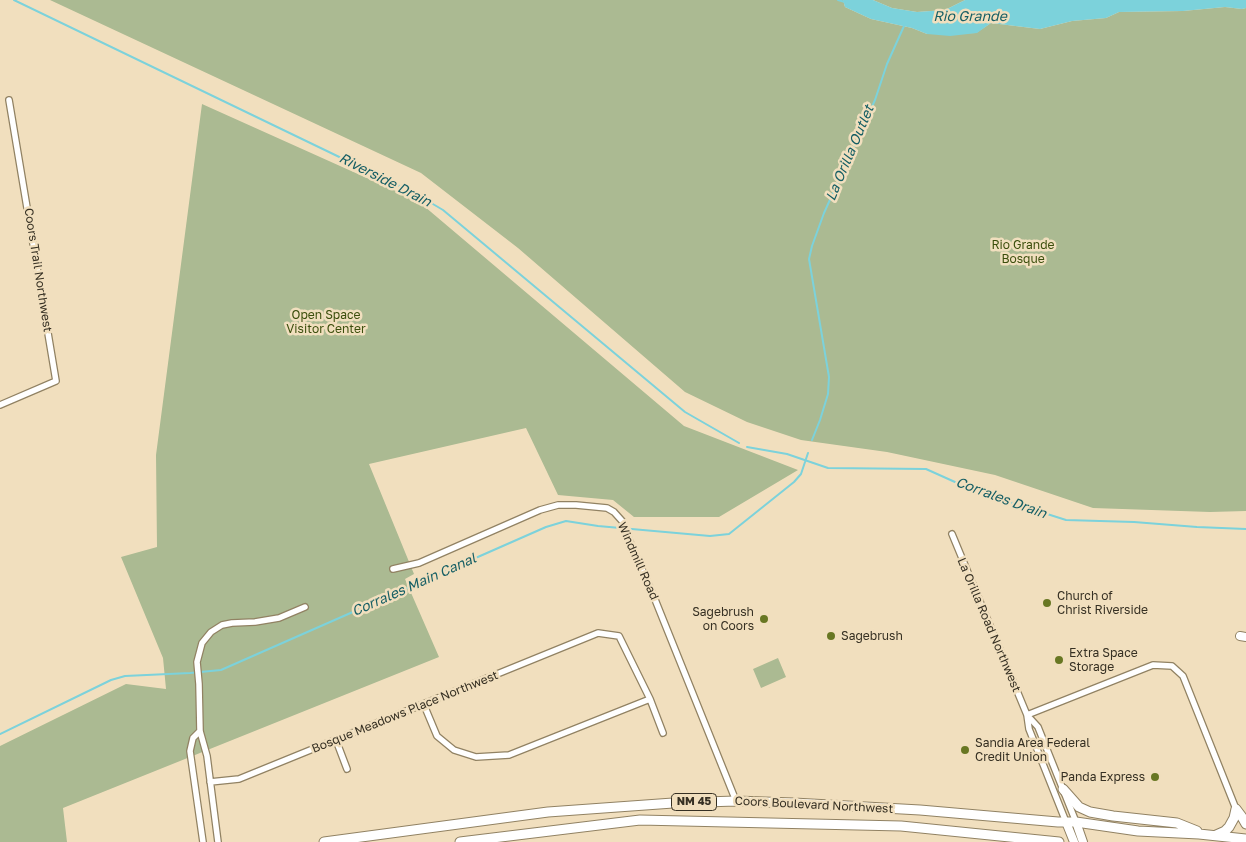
<!DOCTYPE html>
<html>
<head>
<meta charset="utf-8">
<style>
	body { margin:0 }
	canvas { display:block; background:#f1dfbe }
</style>
</head>
<body>
<canvas width="1246" height="842"></canvas>
<script>
const g = document.querySelector('canvas').getContext('2d');
g.lineJoin = 'round';
function fillPath(path, color) { g.fillStyle = color; g.fill(path, 'evenodd'); }
const toPath = rows => new Path2D(rows.map(r => 'M' + r).join(''));
function stroke(path, color, width, dash) { g.strokeStyle = color; g.lineWidth = width; g.lineCap = dash ? 'butt' : 'round'; g.setLineDash(dash || []); g.stroke(path); }
function drawText(font, color, halo, rows, align = 'center') {
  g.font = font + ' "Golos Text",sans-serif'; g.lineWidth = 5; g.setLineDash([]); g.textBaseline = 'middle'; g.strokeStyle = halo; g.fillStyle = color; for (const [text, x, y, turn = 0] of rows) {
    g.save(); g.translate(x, y); g.rotate((+turn || 0) * Math.PI / 180); g.textAlign = isNaN(turn) ? turn : align; if (halo) g.strokeText(text, 0, 0); g.fillText(text, 0, 0); g.restore();
  }
}
fillPath(toPath([
	[50,0,843,0,845,7,871,19,912,28,927,34,976,33,991,23,1040,29,1072,21,1106,18,1119,12,1183,11,1225,7,1242,9,1246,8,1246,511,1210,512,1093,508,995,475,887,452,801,440,747,422,685,392,518,248,421,173],
	[873,0,965,0,945,10,917,12,892,8],
	[202,104,418,201,684,426,798,470,719,517,634,517,613,500,558,495,526,428,369,464,414,574,405,579,439,657,63,808,67,842,0,842,0,746,126,684,166,689,163,658,121,557,157,547,156,455],
	[778,658,786,677,761,688,753,669]
]), '#abba92');
fillPath(toPath([
	[843,0,873,0,892,8,917,12,945,10,965,0,1246,0,1246,8,1242,9,1225,7,1183,11,1119,12,1106,18,1072,21,1040,29,991,23,977,33,950,36,927,34,912,28,871,19,845,7]
]), '#7cd2db');
stroke(toPath([
	[14,0,416,194,443,210,685,412,739,443],
	[838,0,845,2],
	[812,440,820,420,828,394,829,377,809,259,812,246,824,213,875,100,887,64,904,26],
	[747,447,787,454,828,468,926,469,975,491,1066,520,1134,522,1197,527,1246,529],
	[0,734,111,680,125,676,190,673,221,670,546,527,566,521,598,526,710,536,729,534,794,482,801,474,808,453]
]), '#7cd2db', 2);
const minor = toPath([
	[0,405,56,381,9,100],
	[952,534,1027,715,1029,729,1066,822],
	[393,569,419,563,540,510,558,505,576,505,607,508,614,512,623,522,627,535,652,592,736,801],
	[424,705,437,736,454,750,476,757,509,755,650,699],
	[1027,715,1153,665,1172,666,1183,676,1236,809],
	[1027,715,1038,727,1076,822],
	[200,731,193,738,190,751,203,842],
	[336,740,347,769],
	[210,782,239,779,598,633,619,636,650,699,663,733],
	[218,842,207,756,200,731,199,684,197,662,202,643,211,632,222,625,232,623,255,622,279,618,305,607]
]);
const tertiary = toPath([
	[1240,636,1246,637],
	[1066,822,1074,842],
	[1076,822,1083,842]
]);
const primary = toPath([
	[1063,789,1079,807,1090,812,1113,816,1177,823,1197,831],
	[1236,809,1242,817,1246,824],
	[1216,835,1225,831,1229,827,1234,818,1236,809],
	[324,842,548,812,673,803,736,801,794,803,920,810,1058,822,1076,822,1138,831,1199,834,1246,839],
	[460,842,640,820,901,826,1059,842]
]);
stroke(minor, '#918263', 8);
stroke(tertiary, '#918263', 10);
stroke(primary, '#918263', 11);
stroke(minor, '#fff', 5.5);
stroke(tertiary, '#fff', 8);
stroke(primary, '#fff', 9);
for (const [x, y, r, color] of [
	[1047,603,5,"#687723"],
	[764,619,5,"#687723"],
	[831,636,5,"#687723"],
	[1059,660,5,"#687723"],
	[965,750,5,"#687723"],
	[1155,777,5,"#687723"]
]) { const dot = new Path2D(); dot.arc(x, y, r, 0, 2 * Math.PI); g.fillStyle = color; g.fill(dot); stroke(dot, '#f1dfbe', 2); }
for (const [x, y, w] of [
	[694,802,45]
]) { const box = new Path2D(); box.roundRect(x - w / 2, y - 8.5, w, 17, 4); g.fillStyle = '#f1dfbe'; g.fill(box); stroke(box, '#363023', 1); }
drawText('bold 11px', '#363023', null, [
	["NM 45",694,802]
]);
drawText('12px', '#3b4e0c', '#f1dfbe', [
	["Rio Grande",1023,245],
	["Bosque",1023,259],
	["Open Space",326,315],
	["Visitor Center",326,329]
]);
drawText('12px', '#363023', '#f1dfbe', [
	["Coors Trail Northwest",38,270,81],
	["Windmill Road",638,561,66],
	["La Orilla Road Northwest",989,625,67],
	["Bosque Meadows Place Northwest",405,712,-22],
	["Coors Boulevard Northwest",814,805,3]
]);
drawText('12px', '#363023', '#f1dfbe', [
	["Church of",1057,596],
	["Christ Riverside",1057,610],
	["Sagebrush",754,612,"right"],
	["on Coors",754,626,"right"],
	["Sagebrush",841,636],
	["Extra Space",1069,653],
	["Storage",1069,667],
	["Sandia Area Federal",975,743],
	["Credit Union",975,757],
	["Panda Express",1145,777,"right"]
], 'left');
drawText('italic 14px', '#155e64', '#f1dfbe', [
	["Rio Grande",970,17],
	["La Orilla Outlet",850,153,-67],
	["Riverside Drain",385,180,27],
	["Corrales Drain",1001,498,20],
	["Corrales Main Canal",414,585,-24]
]);
</script>
</body>
</html>
